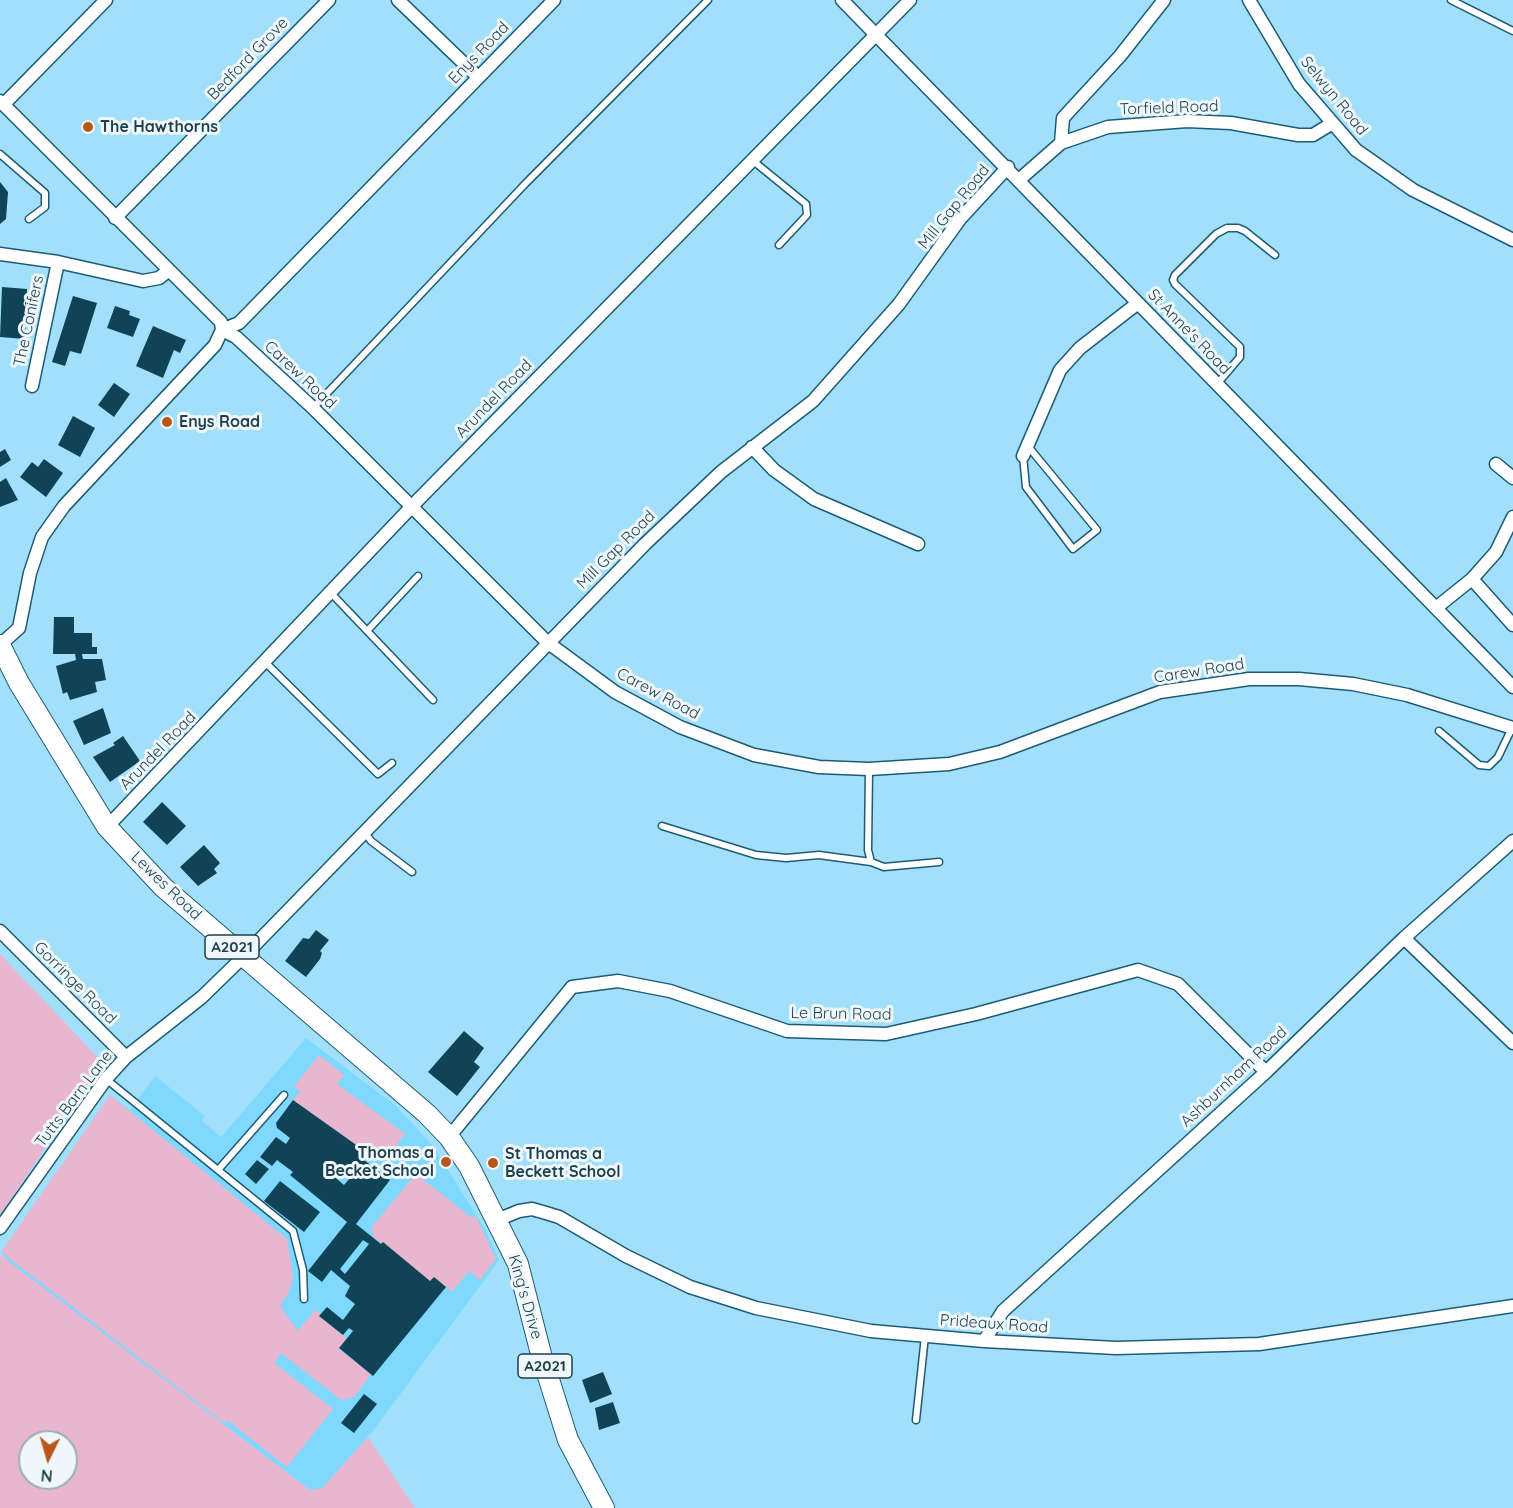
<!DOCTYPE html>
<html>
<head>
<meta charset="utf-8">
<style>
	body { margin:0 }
	#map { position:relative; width:1513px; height:1508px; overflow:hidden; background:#a1dffb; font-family:Quicksand,sans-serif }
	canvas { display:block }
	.north { position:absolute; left:18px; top:1430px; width:60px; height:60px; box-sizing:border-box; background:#eff7fa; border:2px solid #9badb5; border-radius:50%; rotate:185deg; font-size:16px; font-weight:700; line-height:24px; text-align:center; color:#1e3f4d }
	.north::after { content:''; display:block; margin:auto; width:21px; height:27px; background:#b95719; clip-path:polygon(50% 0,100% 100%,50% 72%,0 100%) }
</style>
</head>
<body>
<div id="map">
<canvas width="1513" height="1508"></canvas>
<div class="north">N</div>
</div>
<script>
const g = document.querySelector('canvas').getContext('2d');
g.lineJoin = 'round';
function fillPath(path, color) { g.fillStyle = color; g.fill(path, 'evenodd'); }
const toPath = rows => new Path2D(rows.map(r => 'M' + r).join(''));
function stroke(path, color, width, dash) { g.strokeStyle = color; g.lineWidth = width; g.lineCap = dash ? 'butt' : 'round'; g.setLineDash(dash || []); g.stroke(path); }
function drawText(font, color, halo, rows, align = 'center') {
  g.font = font + ' Quicksand,sans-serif'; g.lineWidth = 6; g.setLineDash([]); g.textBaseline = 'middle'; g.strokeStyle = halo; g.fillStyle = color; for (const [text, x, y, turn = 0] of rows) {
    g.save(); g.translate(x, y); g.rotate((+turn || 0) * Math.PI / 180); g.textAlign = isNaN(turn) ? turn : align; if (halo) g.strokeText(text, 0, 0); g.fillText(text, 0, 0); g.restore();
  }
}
fillPath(toPath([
	[306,1038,395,1105,434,1147,486,1231,499,1260,373,1431,322,1489,310,1490,6,1260,1,1252,110,1095,130,1110,155,1076,205,1116,202,1121,221,1137]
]), '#7fd9ff');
fillPath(toPath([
	[0,954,103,1063,0,1215],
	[319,1055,344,1075,337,1084,405,1134,385,1160,372,1150,369,1154,293,1100,300,1091,294,1086],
	[110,1095,287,1239,293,1277,289,1292,280,1306,298,1331,315,1310,321,1314,319,1316,347,1339,339,1349,371,1374,354,1397,341,1400,281,1353,274,1363,333,1409,287,1467,228,1421,224,1423,1,1252],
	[416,1174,472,1218,475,1215,496,1259,480,1280,469,1271,452,1292,434,1277,430,1281,372,1236,374,1233,370,1229],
	[0,1255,310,1490,322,1488,368,1437,415,1508,0,1508],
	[30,1442,66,1442,66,1478,30,1478]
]), '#e8b7cf');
fillPath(toPath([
	[0,182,8,192,6,219,0,224],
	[2,287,27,289,25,339,0,337],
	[73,296,97,303,81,354,70,351,65,366,52,362],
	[115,306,130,311,129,315,140,319,133,337,107,328],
	[153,326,186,340,180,353,174,350,163,378,136,366],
	[114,383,130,394,114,417,98,405],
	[73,416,95,428,80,457,58,445],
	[5,449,11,460,0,467,0,452],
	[44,459,63,473,46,497,20,477,32,462,38,467],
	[6,478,18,500,0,507,0,482],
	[54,617,74,617,74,633,92,633,92,647,97,647,97,654,82,654,83,659,102,659,106,680,95,682,97,692,70,700,67,692,63,694,56,666,76,660,75,654,53,654],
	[103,708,111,733,84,745,73,721],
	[123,736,140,761,110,782,93,757,115,745,113,743],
	[162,802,186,826,167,845,143,822],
	[204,845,220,863,214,869,217,873,198,886,180,867],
	[316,930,329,940,320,951,322,953,320,959,306,977,285,961,303,938,309,939],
	[464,1031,484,1048,474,1062,480,1067,457,1096,428,1072],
	[293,1100,369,1154,364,1160,390,1180,356,1224,381,1244,383,1242,430,1281,434,1277,446,1287,373,1376,339,1348,353,1331,349,1328,343,1335,319,1316,327,1307,343,1320,355,1304,345,1296,350,1286,331,1270,322,1282,308,1271,347,1222,290,1175,293,1172,277,1160,272,1166,260,1157,276,1137,286,1144,290,1138,277,1128,276,1123],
	[329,1162,350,1178,344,1185,324,1168],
	[363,1240,369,1244,345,1274,340,1269],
	[257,1160,269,1169,256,1184,245,1174],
	[280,1181,320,1212,304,1232,264,1201],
	[603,1372,612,1394,590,1403,582,1380],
	[364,1394,377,1404,354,1433,341,1423],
	[613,1402,620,1423,599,1430,595,1408]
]), '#114356');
const service = toPath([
	[1451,0,1513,31],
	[0,154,45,193,45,207,29,219],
	[752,160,806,204,807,215,779,245],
	[1217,384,1240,357,1240,347,1175,284,1173,280,1175,275,1216,234,1227,228,1238,228,1245,231,1275,255],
	[313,408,526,183,708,0],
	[1023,456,1026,487,1073,549,1097,530,1027,445],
	[330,592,433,700],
	[367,631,418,576],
	[265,662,378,774,392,763],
	[1439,731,1479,765,1489,766,1498,757,1512,728],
	[869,769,868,850,871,862,884,867,939,862],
	[662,826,756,855,786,858,819,855,871,862],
	[364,831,371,841,412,872],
	[106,1079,293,1231,303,1270,304,1299],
	[218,1170,284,1095],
	[916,1420,925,1336]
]);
const minor = toPath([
	[398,0,478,77],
	[842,0,1513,687],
	[1249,0,1299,84,1356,150,1413,190,1513,240],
	[0,101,221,322,222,330,236,337,313,408,547,642,615,692,680,727,754,755,819,767,869,769,949,764,1000,752,1160,692,1249,679,1299,679,1353,684,1407,695,1513,728],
	[4,104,106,0],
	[1061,143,1063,118,1120,56,1164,0],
	[1020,179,1061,143,1108,127,1187,121,1231,123,1298,135,1313,135,1331,124],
	[115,218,329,0],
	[0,254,58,262,143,281,159,278,168,271],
	[222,330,239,323,554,0],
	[32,386,58,262],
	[752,447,774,470,814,499,918,544],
	[1023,456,1060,370,1080,348,1138,303],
	[1496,464,1513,478],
	[1472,579,1513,625],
	[1437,607,1472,579,1496,552,1513,517],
	[0,645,19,628,30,573,42,537,64,506,215,345,222,330],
	[107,827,418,500,910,0],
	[0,931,126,1057],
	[1404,938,1513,1043],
	[449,1137,572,987,618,981,670,991,787,1031,886,1034,976,1014,1138,970,1178,984,1266,1072],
	[497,1220,519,1211,532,1209,546,1213,559,1217,626,1256,690,1287,756,1308,871,1331,984,1341,1116,1348,1259,1344,1513,1306],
	[0,1228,106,1079,126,1057,202,997,243,957,645,544,721,472,813,401,899,304,960,219,1008,167],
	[984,1341,1003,1311,1266,1072,1404,938,1513,841]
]);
const primary = toPath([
	[0,645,19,683,107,827,163,887,427,1114,449,1137,469,1166,518,1264,541,1354,568,1440,604,1508]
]);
stroke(service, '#1d5c74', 9);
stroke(minor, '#1d5c74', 15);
stroke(primary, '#1d5c74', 22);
stroke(service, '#fff', 6);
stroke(minor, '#fff', 12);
stroke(primary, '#fff', 20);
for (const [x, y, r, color] of [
	[88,127,6,"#b95719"],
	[167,422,6,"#b95719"],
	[446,1162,6,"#b95719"],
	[493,1163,6,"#b95719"]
]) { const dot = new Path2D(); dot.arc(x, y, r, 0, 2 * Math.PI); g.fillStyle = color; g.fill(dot); stroke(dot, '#eff7fa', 2); }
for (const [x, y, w] of [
	[232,947,54],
	[545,1366,54]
]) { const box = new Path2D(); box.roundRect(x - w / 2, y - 12, w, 24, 4.5); g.fillStyle = '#eff7fa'; g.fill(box); stroke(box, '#1e3f4d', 1.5); }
drawText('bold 15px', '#1e3f4d', null, [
	["A2021",232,947],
	["A2021",545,1366]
]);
drawText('16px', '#1e3f4d', '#eff7fa', [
	["Enys Road",479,53,-46],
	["Bedford Grove",248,59,-46],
	["Selwyn Road",1334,96,51],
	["Torfield Road",1169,108,-2],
	["Mill Gap Road",954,207,-51],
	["The Conifers",29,321,-78],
	["St Anne's Road",1189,332,46],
	["Carew Road",300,375,43],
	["Arundel Road",494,399,-46],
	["Mill Gap Road",616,550,-45],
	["Carew Road",1199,671,-9],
	["Carew Road",658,694,28],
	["Arundel Road",158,751,-46],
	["Lewes Road",166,886,44],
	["Gorringe Road",75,983,45],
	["Le Brun Road",841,1014,1],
	["Ashburnham Road",1234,1077,-43],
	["Tutts Barn Lane",74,1099,-53],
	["King's Drive",525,1297,74],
	["Prideaux Road",994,1324,4]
]);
drawText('bold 16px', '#1e3f4d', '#eff7fa', [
	["The Hawthorns",100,127],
	["Enys Road",179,422],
	["Thomas a",434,1153,"right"],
	["Becket School",434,1171,"right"],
	["St Thomas a",505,1154],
	["Beckett School",505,1172]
], 'left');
</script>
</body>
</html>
